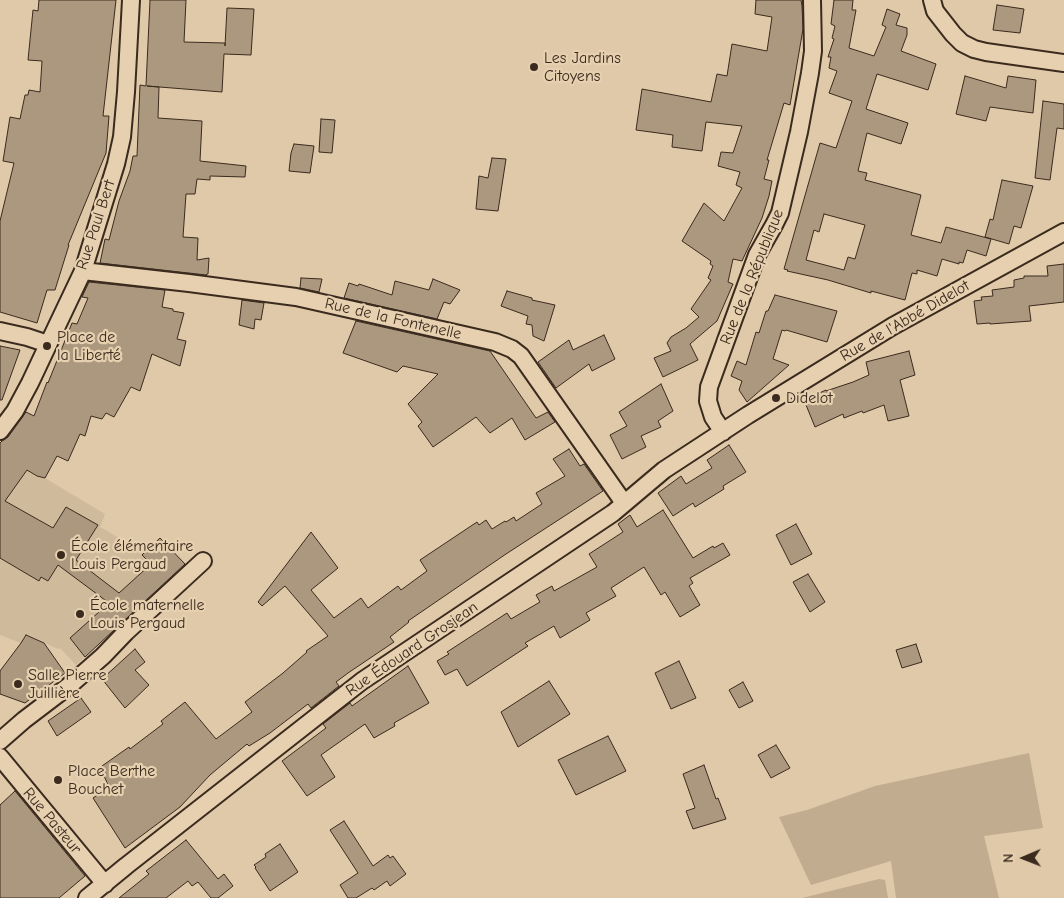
<!DOCTYPE html>
<html>
<head>
<meta charset="utf-8">
<style>
	body { margin:0 }
	#map { position:relative; width:1064px; height:898px; overflow:hidden; background:#dfc9a9; font-family:"Comic Neue",sans-serif }
	canvas { display:block }
	.north { position:absolute; left:999px; top:833px; width:50px; height:50px; -webkit-text-stroke:4px #e6d0af; paint-order:stroke; rotate:269deg; font-size:14px; font-weight:700; line-height:20px; text-align:center; color:#3b2a1e }
	.north::after { content:''; display:block; margin:auto; width:18px; height:22px; background:#3b2a1e; clip-path:polygon(50% 0,100% 100%,50% 72%,0 100%) }
</style>
</head>
<body>
<div id="map">
<canvas width="1064" height="898"></canvas>
<div class="north">N</div>
</div>
<script>
const ctx = document.querySelector('canvas').getContext('2d');
ctx.lineJoin = 'round';
function fill(path, color) { ctx.fillStyle = color; ctx.fill(path, 'evenodd'); }
const shape = rows => new Path2D(rows.map(r => 'M' + r).join(''));
function stroke(path, color, width, dash) { ctx.strokeStyle = color; ctx.lineWidth = width; ctx.lineCap = dash ? 'butt' : 'round'; ctx.setLineDash(dash || []); ctx.stroke(path); }
function label(font, color, halo, rows, align = 'center') {
  ctx.font = font + ' "Comic Neue",sans-serif'; ctx.lineWidth = 4.5; ctx.setLineDash([]); ctx.textBaseline = 'middle'; ctx.strokeStyle = halo; ctx.fillStyle = color; for (const [text, x, y, turn = 0] of rows) {
    ctx.save(); ctx.translate(x, y); ctx.rotate((+turn || 0) * Math.PI / 180); ctx.textAlign = isNaN(turn) ? turn : align; if (halo) ctx.strokeText(text, 0, 0); ctx.fillText(text, 0, 0); ctx.restore();
  }
}
fill(shape([
	[0,453,37,476,45,478,105,514,100,527,135,547,142,554,160,538,186,566,76,665,60,648,58,649,27,635,21,643,0,635]
]), '#d0ba9c');
fill(shape([
	[1029,753,1043,828,984,836,999,898,896,898,891,861,811,885,779,817,807,810,875,786],
	[879,879,885,880,888,898,802,898]
]), '#c1ac90');
const building = shape([
	[39,0,116,0,103,116,109,116,106,153,68,245,69,245,55,290,47,290,37,323,0,312,0,221,14,163,3,161,10,117,20,119,25,95,28,95,29,90,40,92,42,61,28,60,33,10,38,11,39,0],
	[150,0,186,0,184,42,225,43,225,46,227,8,254,9,251,55,224,54,222,92,147,86,159,87,158,118,202,121,200,161,246,166,245,177,210,176,210,180,197,179,195,194,186,194,183,237,198,238,197,260,209,258,208,274,207,274,206,275,100,263,105,239,109,240,119,201,130,171,133,156,137,156,140,85,146,86,150,0],
	[756,0,801,0,802,6,803,29,790,105,784,103,767,160,769,160,764,179,772,181,769,196,762,218,742,261,733,259,728,282,733,284,717,321,690,344,698,360,663,377,654,358,671,351,667,343,671,337,686,328,699,317,691,309,711,280,708,278,713,266,710,264,711,261,682,241,704,203,724,221,742,188,736,185,740,172,718,166,721,152,733,153,742,126,706,122,702,151,672,147,673,135,636,130,642,89,711,102,717,74,727,76,732,44,767,51,772,17,755,14,756,0],
	[834,0,853,0,852,10,856,10,849,48,874,56,886,27,882,25,887,9,900,14,896,25,907,28,907,35,901,51,936,64,928,90,877,74,866,109,908,123,901,144,867,133,858,171,867,173,865,180,921,195,911,235,941,243,946,227,991,239,986,256,967,250,963,263,959,262,959,264,942,259,937,276,917,270,917,274,912,273,905,300,871,291,871,293,828,280,787,271,788,270,784,269,820,143,836,148,852,101,829,93,837,71,829,68,831,57,828,57,834,39,832,38,835,26,831,24,834,0],
	[824,214,865,225,855,259,848,257,844,270,806,260,814,230,819,232,824,214],
	[997,5,1024,9,1020,33,993,30,997,5],
	[965,76,1006,88,1008,76,1036,80,1033,113,990,107,986,121,956,114,965,76],
	[1043,101,1064,104,1064,129,1057,128,1050,180,1035,178,1043,101],
	[321,119,335,120,332,153,319,152,321,119],
	[294,144,314,146,310,173,289,171,291,153,294,144],
	[492,158,506,159,498,211,476,209,479,176,488,178,492,158],
	[1002,180,1033,186,1021,228,1014,226,1009,244,985,237,990,219,993,220,1002,180],
	[1064,264,1064,302,1029,306,1031,321,990,324,990,323,977,324,974,301,982,300,981,297,993,296,992,290,1014,287,1014,280,1024,278,1024,276,1048,276,1047,266,1064,264],
	[301,278,322,279,319,292,300,288,301,278],
	[433,279,460,290,450,304,444,302,437,319,344,298,349,283,358,286,359,284,392,295,395,281,429,290,433,279],
	[89,282,165,290,162,307,173,309,173,311,184,313,177,339,186,341,180,366,152,354,140,391,131,387,114,417,106,413,102,419,91,416,85,436,80,434,68,461,57,456,45,478,37,476,27,470,5,501,53,528,66,507,98,525,76,560,119,593,151,564,142,555,160,538,185,564,85,657,70,638,109,603,58,565,48,581,41,577,39,581,0,558,0,443,2,441,8,437,26,412,34,416,47,382,48,383,72,323,77,324,88,298,82,297,89,282],
	[507,291,532,298,532,300,555,305,544,341,533,336,532,325,526,324,528,316,501,306,507,291],
	[775,295,837,311,827,342,786,330,785,331,782,330,773,359,789,365,747,402,739,390,742,381,731,376,737,361,746,365,756,332,759,333,766,311,768,311,775,295],
	[242,300,264,303,261,320,255,319,254,329,239,325,242,300],
	[356,321,490,351,536,418,548,412,555,422,525,440,512,418,490,433,476,417,433,447,418,426,422,422,408,404,438,374,403,366,397,372,343,353,356,321],
	[604,335,615,359,592,371,589,364,556,388,538,362,569,340,573,350,604,335],
	[0,346,20,350,2,400,0,400,0,346],
	[909,351,915,375,900,380,909,416,888,421,884,405,863,413,862,411,844,418,843,414,815,427,804,400,826,390,826,391,853,382,869,375,866,362,909,351],
	[661,384,673,411,658,421,661,427,641,436,646,447,622,459,610,435,627,426,619,412,661,384],
	[729,445,746,472,723,486,724,489,695,507,693,503,673,516,658,493,681,476,686,484,712,468,707,460,729,445],
	[569,449,580,466,584,464,603,491,506,554,408,621,409,622,390,637,394,642,348,673,336,682,339,686,311,708,308,704,270,733,249,746,247,744,210,775,180,807,125,848,93,798,109,787,104,776,106,774,102,766,129,747,130,749,163,724,161,721,185,702,216,739,252,712,245,702,283,673,307,652,306,651,328,636,285,586,262,606,258,602,311,532,338,568,311,590,334,618,361,598,368,608,398,586,401,590,427,571,420,560,477,522,479,525,486,520,492,529,505,521,506,522,514,517,516,521,542,504,536,493,565,476,553,459,569,449],
	[663,510,693,558,713,546,714,548,723,543,730,555,690,578,693,583,689,586,700,605,680,617,665,592,661,595,644,567,611,588,616,596,586,613,590,620,560,638,554,626,525,643,528,646,467,686,457,669,445,675,437,661,449,654,447,652,507,613,511,619,540,602,536,595,552,586,554,591,597,567,589,554,623,532,618,524,630,515,637,527,663,510],
	[796,524,812,554,791,565,776,535,796,524],
	[808,574,825,602,810,612,793,582,808,574],
	[26,635,44,643,65,673,25,703,0,694,0,671,21,643,26,635],
	[916,644,922,662,902,668,896,650,916,644],
	[135,649,145,662,135,670,149,685,125,708,102,679,135,649],
	[679,661,696,698,671,709,655,673,679,661],
	[408,666,429,703,394,723,395,726,374,738,365,724,321,755,335,777,307,796,282,761,326,728,323,724,350,703,352,706,408,666],
	[549,681,570,714,518,747,501,712,549,681],
	[743,682,753,701,739,708,729,690,743,682],
	[81,698,91,712,57,736,48,721,81,698],
	[608,736,626,771,576,795,558,760,608,736],
	[776,745,790,768,771,778,758,755,776,745],
	[704,765,716,799,718,798,726,819,693,829,686,811,695,808,683,774,704,765],
	[15,791,85,876,59,898,0,898,0,805,15,791],
	[344,821,373,866,388,855,390,858,393,856,406,874,390,886,387,881,374,890,372,888,356,898,348,898,340,885,358,873,330,830,344,821],
	[186,840,218,879,224,874,233,886,218,898,211,898,198,882,192,886,188,881,166,898,119,898,149,874,146,871,186,840],
	[280,844,298,872,270,891,255,868,256,867,254,865,266,857,265,854,280,844]
]);
fill(building, '#ac987e');
stroke(building, '#3b2a1e', 1);
const minor = shape([
	[932,0,935,11,953,34,962,43,974,49,986,52,1064,63],
	[83,271,189,283,296,297,495,342,512,349,521,356,624,503],
	[0,331,27,337,48,344],
	[0,431,15,411,30,383,55,330,83,271,99,219,116,164,122,137,126,92,131,0],
	[723,432,713,417,708,401,709,387,757,255,774,225,780,213,799,132,810,73,813,51,812,0],
	[0,741,24,720,70,685,103,656,126,632,203,561],
	[0,757,105,884],
	[87,898,126,866,362,681,613,513,664,470,748,415,893,326,1064,232]
]);
stroke(minor, '#3b2a1e', 20);
stroke(minor, '#e6d0af', 16);
for (const [x, y, r, color] of [
	[534,67,5,"#3b2a1e"],
	[47,346,5,"#3b2a1e"],
	[776,398,5,"#3b2a1e"],
	[61,555,5,"#3b2a1e"],
	[80,614,5,"#3b2a1e"],
	[18,684,5,"#3b2a1e"],
	[58,780,5,"#3b2a1e"]
]) { const dot = new Path2D(); dot.arc(x, y, r, 0, 2 * Math.PI); ctx.fillStyle = color; ctx.fill(dot); stroke(dot, '#e6d0af', 2); }
label('16px', '#3b2a1e', '#e6d0af', [
	["Les Jardins",544,58],
	["Citoyens",544,76],
	["Place de",57,337],
	["la Liberté",57,355],
	["Didelot",786,398],
	["École élémentaire",71,546],
	["Louis Pergaud",71,564],
	["École maternelle",90,605],
	["Louis Pergaud",90,623],
	["Salle Pierre",28,675],
	["Juillière",28,693],
	["Place Berthe",68,771],
	["Bouchet",68,789]
], 'left');
label('16px', '#3b2a1e', '#e6d0af', [
	["Rue Paul Bert",96,225,-72],
	["Rue de la République",752,277,-68],
	["Rue de la Fontenelle",393,319,13],
	["Rue de l'Abbé Didelot",905,321,-30],
	["Rue Édouard Grosjean",412,649,-34],
	["Rue Pasteur",52,821,50]
]);
</script>
</body>
</html>
